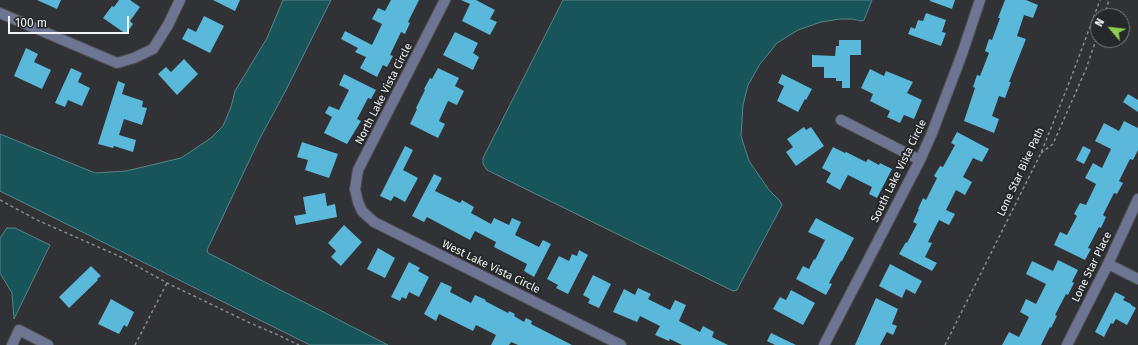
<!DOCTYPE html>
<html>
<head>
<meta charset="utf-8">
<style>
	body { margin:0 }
	#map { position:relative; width:1138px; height:345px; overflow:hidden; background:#303235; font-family:"Fira Sans",sans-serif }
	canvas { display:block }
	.north { position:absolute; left:1090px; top:8px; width:40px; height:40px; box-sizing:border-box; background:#26282b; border:1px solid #787a7c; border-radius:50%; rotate:298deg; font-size:11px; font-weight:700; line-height:16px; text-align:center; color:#f3f4f6 }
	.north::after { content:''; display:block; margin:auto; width:14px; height:18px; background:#89cf49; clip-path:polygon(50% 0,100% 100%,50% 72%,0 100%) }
	.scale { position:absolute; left:8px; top:16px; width:121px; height:18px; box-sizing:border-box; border:2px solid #f3f4f6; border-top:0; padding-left:5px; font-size:12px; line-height:14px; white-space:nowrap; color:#f3f4f6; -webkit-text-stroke:3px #26282b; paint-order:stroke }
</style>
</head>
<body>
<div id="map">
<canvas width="1138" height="345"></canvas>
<div class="north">N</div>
<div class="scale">100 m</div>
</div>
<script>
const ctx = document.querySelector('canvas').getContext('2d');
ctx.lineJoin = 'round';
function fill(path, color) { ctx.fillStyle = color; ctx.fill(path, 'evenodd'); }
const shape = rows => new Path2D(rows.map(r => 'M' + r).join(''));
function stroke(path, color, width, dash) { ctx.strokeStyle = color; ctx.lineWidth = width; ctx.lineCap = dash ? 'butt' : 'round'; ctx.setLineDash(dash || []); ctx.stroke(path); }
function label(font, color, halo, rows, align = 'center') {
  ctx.font = font + ' "Fira Sans",sans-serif'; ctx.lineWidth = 4; ctx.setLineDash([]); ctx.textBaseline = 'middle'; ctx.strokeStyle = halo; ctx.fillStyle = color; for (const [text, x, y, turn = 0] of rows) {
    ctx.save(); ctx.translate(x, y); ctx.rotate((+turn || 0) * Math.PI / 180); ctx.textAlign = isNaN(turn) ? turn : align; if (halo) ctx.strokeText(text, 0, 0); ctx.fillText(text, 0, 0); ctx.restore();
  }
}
const water = shape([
	[283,0,331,0,286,90,259,140,207,250,208,253,388,345,310,345,0,191,0,134,95,173,126,171,181,158,211,138,223,126,231,107,235,91,267,38,283,0],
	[563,0,872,0,864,20,861,21,853,19,840,19,821,22,798,30,777,43,760,64,748,85,743,105,741,136,749,161,769,190,780,201,782,205,737,290,733,291,487,170,483,164,483,158,563,0],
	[7,228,15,228,50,245,14,319,12,293,0,273,0,238,7,228]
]);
fill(water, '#17555a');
stroke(water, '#598589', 1);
fill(shape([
	[37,0,61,0,57,9],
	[119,0,130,0,140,7,130,21,133,24,126,34,103,18,112,6,114,7],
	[213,0,240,0,235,11],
	[391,0,419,0,408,22,410,23,405,34,401,32,390,55,393,56,387,67,383,65,377,77,360,68,366,57,355,52,358,48,341,39,345,31,372,45,382,24,372,19,378,8,385,11],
	[461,0,476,0,495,10,490,19,497,22,490,35,462,21,470,4],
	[930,0,955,0,952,9,930,1],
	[1005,0,1026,0,1038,5,1033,18,1024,15,1017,36,1026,39,1009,82,1011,82,1005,98,999,96,992,116,999,119,994,133,964,121,975,88,973,87,977,75,980,76,989,53,985,51,989,39,992,40,1000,18,998,18],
	[926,13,946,20,942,32,946,33,941,46,908,34,911,27,915,29,918,20,923,21],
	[204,16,224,26,210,53,182,39,188,28,196,32],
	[455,32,478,43,473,53,479,57,473,70,443,55],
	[839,40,861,40,861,55,850,55,850,88,842,88,842,81,836,81,836,78,824,78,824,67,812,67,812,55,835,56,836,46,839,46],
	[26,48,38,54,34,62,51,70,42,89,14,76],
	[184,59,198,74,177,95,158,74,166,67,171,72],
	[71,68,82,73,78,82,90,88,82,106,68,100,65,107,55,103],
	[438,68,459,78,455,86,464,91,457,105,448,101,439,121,445,124,438,138,410,124,417,109,416,108,425,90,424,89,430,78,432,79],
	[870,69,884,76,886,71,913,82,907,93,922,100,914,119,904,115,900,123,887,117,890,111,870,101,873,94,861,88],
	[344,74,376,90,371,99,368,98,357,119,361,121,347,144,324,133,332,117,325,113,329,106,339,110,349,90,339,85],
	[782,74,812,89,806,100,805,99,798,112,777,101,784,86,778,83],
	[118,81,125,84,122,94,143,101,142,107,147,108,142,125,124,119,119,135,136,140,133,152,114,146,113,148,98,144],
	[1128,94,1138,100,1138,112,1123,102],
	[1124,121,1138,128,1138,150,1133,160,1130,159,1119,181,1123,183,1117,194,1114,193,1103,215,1106,217,1101,228,1099,227,1088,248,1091,249,1085,260,1054,245,1060,232,1067,235,1077,216,1074,214,1080,203,1086,205,1096,184,1085,178,1093,163,1102,168,1111,149,1095,141,1104,123,1119,131],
	[804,127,806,130,811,127,824,146,796,166,786,152,793,147,787,139],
	[957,132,989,149,982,162,973,158,963,177,972,182,965,195,956,190,946,210,955,214,949,225,939,220,928,242,932,243,925,257,937,263,932,271,899,254,906,242,907,243,917,224,913,222,919,209,918,209,923,198,926,200,937,178,934,176,940,166,943,167,955,145,951,143],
	[302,142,338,154,329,178,305,170,308,160,297,157],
	[405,146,413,150,403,170,418,178,405,202,394,196,391,201,380,196],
	[1083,146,1091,150,1084,164,1076,160],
	[833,147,845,153,846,152,866,162,868,159,879,165,880,163,892,169,877,198,869,194,872,187,848,175,840,190,826,182,831,173,822,168],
	[434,174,442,178,435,191,460,203,462,200,474,207,471,213,491,224,494,218,509,225,512,218,521,222,515,235,539,247,543,240,551,244,534,277,524,271,527,264,494,247,496,242,475,231,470,240,427,217,424,222,412,216],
	[325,193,327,206,335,204,337,217,296,225,294,216,306,214,303,197],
	[816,218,854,238,842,261,841,261,829,283,832,284,826,295,796,279,803,266,809,269,814,259,815,260,825,240,808,232],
	[344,225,362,242,341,266,331,257,336,251,328,243],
	[378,248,395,258,385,278,367,269],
	[579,250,588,255,568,294,556,288,558,285,547,279,559,256,569,261,572,254,577,256],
	[1058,260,1078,270,1072,282,1074,283,1068,295,1066,294,1055,315,1057,316,1051,328,1050,327,1041,345,1002,345,1009,332,1019,337,1029,317,1020,312,1026,299,1036,304,1046,284,1026,274,1032,261,1053,271],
	[409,262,420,268,418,271,429,277,419,297,409,292,406,299,402,297,400,301,391,297],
	[890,264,922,281,915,294,906,289,902,298,879,286],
	[91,266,101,276,97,279,98,280,69,308,59,297],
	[593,275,611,284,599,308,588,303,590,299,583,295],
	[441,282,452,287,450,292,471,303,475,295,486,300,485,301,508,313,509,311,515,314,514,316,524,322,526,318,532,321,531,324,572,345,518,345,511,342,509,345,491,345,496,335,476,325,473,331,439,314,436,321,424,314],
	[638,288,651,294,648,299,670,310,675,300,686,305,679,321,700,332,703,326,714,332,712,337,728,345,682,345,670,339,669,341,655,335,660,326,640,316,637,322,613,312,624,289,635,295],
	[791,290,815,303,803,325,773,309,780,297,786,300],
	[1115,292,1125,297,1123,300,1131,304,1131,305,1136,308,1127,325,1116,319,1113,324,1111,323,1104,337,1095,332],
	[876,298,898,309,892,324,897,326,893,335,887,332,880,345,855,345],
	[111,299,134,312,127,327,124,325,119,334,98,324],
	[771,333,796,345,775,345,767,341]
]), '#5ab8db');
const minor = shape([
	[445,0,358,170,355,189,358,202,362,211,374,222,621,345],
	[0,13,117,63,134,58,153,49,168,25,180,0],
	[841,120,920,160],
	[1108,264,1138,279],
	[12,345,19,330,48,345],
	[824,345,920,160,932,133,962,54,980,0],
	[1067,345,1108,264,1138,199]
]);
stroke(minor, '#4f5154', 12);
stroke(shape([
	[1104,16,1109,0],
	[1041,153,1053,144,1086,69,1098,34],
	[0,200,37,220,121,257,167,283,248,322,278,335,299,345],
	[135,345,167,283],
	[945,345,1041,153,1071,78,1100,0]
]), '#8b8c8f', 1.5, [3, 3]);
stroke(minor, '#6d7592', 10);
label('11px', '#f3f4f6', '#26282b', [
	["North Lake Vista Circle",384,94,-63],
	["South Lake Vista Circle",899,171,-64],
	["Lone Star Bike Path",1021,172,-65],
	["West Lake Vista Circle",491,267,26],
	["Lone Star Place",1092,267,-64]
]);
</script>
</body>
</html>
